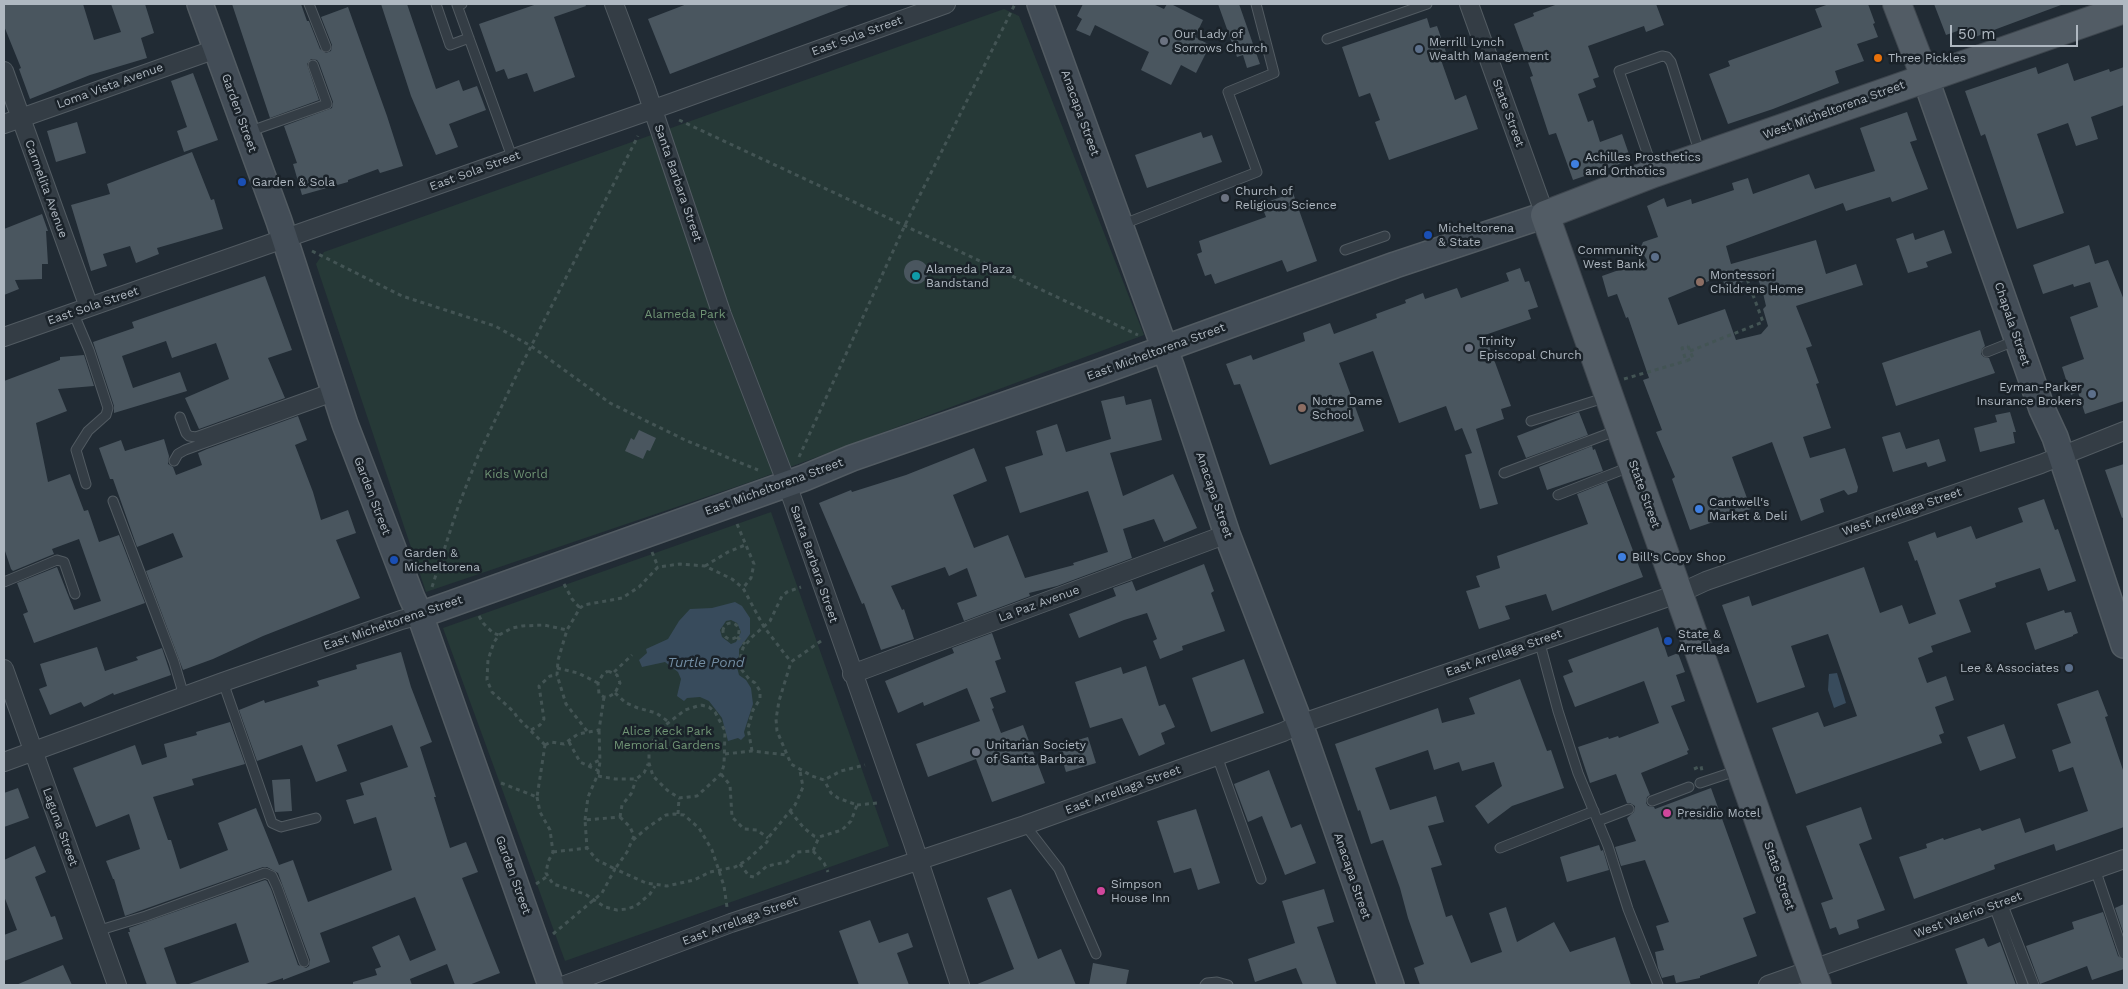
<!DOCTYPE html>
<html>
<head>
<meta charset="utf-8">
<style>
	body { margin:0 }
	#map { position:relative; width:2128px; height:989px; overflow:hidden; background:#212b34; font-family:"Work Sans",sans-serif }
	canvas { display:block }
	.frame { position:absolute; inset:0; border:5px solid #afb8c1; pointer-events:none }
	.scale { position:absolute; left:1950px; top:25px; width:128px; height:22px; box-sizing:border-box; border:2px solid #afb8c1; border-top:0; padding-left:6px; font-size:15px; line-height:18px; white-space:nowrap; color:#afb8c1; -webkit-text-stroke:4px #1a2229; paint-order:stroke }
</style>
</head>
<body>
<div id="map">
<canvas width="2128" height="989"></canvas>
<div class="frame"></div>
<div class="scale">50 m</div>
</div>
<script>
const ctx = document.querySelector('canvas').getContext('2d');
ctx.lineJoin = 'round';
function fill(path, color) { ctx.fillStyle = color; ctx.fill(path, 'evenodd'); }
const shape = rows => new Path2D(rows.map(r => 'M' + r).join(''));
function stroke(path, color, width, dash) { ctx.strokeStyle = color; ctx.lineWidth = width; ctx.lineCap = dash ? 'butt' : 'round'; ctx.setLineDash(dash || []); ctx.stroke(path); }
function label(font, color, halo, rows, align = 'center') {
  ctx.font = font + ' "Work Sans",sans-serif'; ctx.lineWidth = 5; ctx.setLineDash([]); ctx.textBaseline = 'middle'; ctx.strokeStyle = halo; ctx.fillStyle = color; for (const [text, x, y, turn = 0] of rows) {
    ctx.save(); ctx.translate(x, y); ctx.rotate((+turn || 0) * Math.PI / 180); ctx.textAlign = isNaN(turn) ? turn : align; if (halo) ctx.strokeText(text, 0, 0); ctx.fillText(text, 0, 0); ctx.restore();
  }
}
fill(shape([
	[1004,9,1019,16,1144,335,750,482,426,592,316,264,324,252],
	[771,512,889,846,565,961,443,628]
]), '#263937');
fill(shape([
	[735,602,742,606,750,618,750,634,739,649,739,656,736,663,739,675,746,680,751,688,753,704,744,732,745,736,741,740,738,738,728,741,722,718,709,701,700,697,687,698,684,701,677,696,681,679,678,672,665,662,642,667,639,660,647,653,646,649,668,639,679,621,690,609,712,608],
	[731,620,737,623,741,632,736,642,731,644,722,637,720,630,726,621],
	[1837,673,1846,703,1834,708,1828,690,1829,674]
]), '#384b5c');
fill(shape([
	[4,4,83,4,94,40,121,32,111,4,145,4,154,33,141,38,147,58,90,75,30,99,19,69,21,68,4,26],
	[232,4,301,4,307,21,309,21,320,49,326,53,331,51,332,45,321,17,348,7,387,116,403,166,380,173,378,169,348,180,348,182,302,195,293,164,297,163,284,126,332,108,333,102,319,63,317,60,311,59,307,64,319,100,270,118],
	[381,4,407,4,436,89,459,80,463,91,477,86,486,110,449,124,458,147,436,155,411,96],
	[537,4,585,4,586,6,554,17,575,77,534,92,527,73,508,79,504,69,496,72,479,24],
	[687,4,849,4,849,5,670,74,648,19],
	[1083,4,1153,4,1164,9,1167,4,1171,4,1203,20,1195,37,1210,45,1196,73,1181,65,1171,85,1141,70,1149,52,1095,25,1090,36,1076,30,1082,19,1077,16],
	[1218,4,1239,4,1260,64,1247,68,1243,55,1237,57],
	[1558,4,1656,4,1664,25,1646,32,1644,26,1588,46,1599,77,1593,79,1596,87,1578,94,1588,122,1593,120,1600,142,1622,134,1631,160,1573,180,1556,133,1549,135,1530,77,1533,76,1514,24,1534,16,1533,13],
	[1829,4,1868,4,1875,23,1873,24,1878,37,1857,44,1864,61,1835,71,1839,83,1773,109,1728,124,1709,74,1730,66,1728,61,1822,27,1815,9],
	[1934,4,2060,4,2061,5,1967,40,1963,29,1946,35],
	[1427,18,1430,28,1437,26,1447,55,1440,57,1455,100,1466,95,1478,129,1389,160,1375,122,1380,120,1370,93,1359,97,1342,47],
	[2068,63,2074,81,2109,69,2110,72,2124,67,2124,105,2091,117,2098,139,2076,146,2068,123,2037,134,2064,213,2017,229,1985,134,1981,136,1965,91,2036,67,2038,74],
	[193,73,218,140,184,152,177,131,187,127,171,81],
	[1907,112,1917,140,1910,142,1928,189,1892,202,1890,197,1846,211,1843,203,1726,246,1731,264,1816,240,1826,274,1856,264,1863,285,1796,306,1812,346,1806,348,1819,383,1816,384,1831,428,1803,437,1810,458,1845,448,1858,487,1857,492,1848,495,1844,490,1820,499,1824,512,1801,521,1772,442,1732,457,1751,509,1690,530,1672,479,1675,477,1656,432,1662,430,1643,380,1649,378,1628,317,1626,318,1617,294,1608,297,1602,276,1647,260,1640,249,1643,242,1658,237,1647,206,1664,198,1667,207,1691,199,1692,204,1734,190,1732,183,1748,178,1753,194,1809,174,1815,189,1875,171,1860,128],
	[1721,276,1726,288,1757,277,1762,289,1766,306,1763,309,1768,326,1761,334,1736,340,1725,309,1678,325,1668,298],
	[77,122,86,153,56,162,47,131],
	[1201,132,1203,138,1212,135,1222,162,1147,188,1135,155],
	[192,152,211,200,214,199,223,229,157,248,159,254,136,263,130,246,103,254,107,266,91,271,71,205,110,194,107,184],
	[1293,193,1317,261,1287,272,1282,260,1215,284,1211,274,1205,276,1197,254,1202,252,1199,241,1266,217,1261,204],
	[42,214,48,231,46,231,48,264,42,264,42,279,15,280,19,289,4,295,4,229],
	[1944,230,1952,253,1926,262,1928,267,1908,273,1896,239,1913,233,1915,240],
	[2089,245,2095,264,2108,260,2124,300,2124,401,2085,414,2078,392,2071,395,2062,367,2084,359,2070,317,2098,307,2090,282,2074,287,2073,284,2043,294,2033,265],
	'904 272a12 12 0 1 1 24 0a12 12 0 1 1-24 0Z',
	[1520,268,1525,282,1529,281,1538,307,1528,310,1531,319,1485,335,1511,406,1501,409,1504,419,1476,429,1498,504,1480,509,1465,455,1472,453,1462,428,1455,431,1446,406,1399,423,1373,351,1339,363,1364,431,1270,465,1240,384,1234,385,1226,364,1251,355,1253,360,1305,341,1303,333,1330,323,1334,334,1377,318,1376,314,1406,303,1405,300,1423,293,1425,299,1457,288,1461,298,1509,281,1506,273],
	[265,276,292,350,268,358,285,398,199,429,185,398,229,379,216,343,172,358,166,341,122,356,133,388,180,372,187,391,114,413,114,406,93,342,134,328,132,322],
	[1980,330,1985,346,1982,349,1981,354,1984,357,1989,358,1995,373,1896,406,1882,363],
	[84,355,94,386,58,389,67,411,36,423,48,482,70,474,84,511,88,510,99,542,119,535,145,603,34,643,23,614,28,612,17,583,57,567,74,610,101,601,79,539,52,549,54,554,13,571,11,569,4,548,4,381,60,360,60,357],
	[1124,396,1126,405,1151,399,1162,440,1110,453,1123,496,1173,474,1197,528,1164,542,1154,519,1123,529,1132,558,1057,586,1029,593,1030,596,964,621,957,603,977,596,967,568,949,576,945,567,891,586,902,610,904,609,914,639,881,650,864,603,862,604,819,503,851,490,852,492,906,475,974,448,987,481,953,495,974,548,1008,535,1025,578,1074,565,1073,563,1108,552,1088,491,1020,513,1005,467,1043,455,1036,431,1057,424,1066,452,1111,439,1101,401],
	[1579,412,1588,435,1526,458,1517,436],
	[2010,412,2016,432,2013,432,2015,443,1980,452,1974,428,1997,422,1995,415],
	[298,416,307,440,295,445,313,492,321,520,348,510,356,533,336,540,360,598,263,636,213,659,183,670,146,571,183,557,173,533,137,547,113,479,110,479,99,448,121,440,125,451,164,439,169,456,168,464,173,467,176,475,202,465,198,453,207,449],
	[639,430,656,438,650,451,647,450,643,459,625,451,631,438,634,440],
	[1900,432,1906,449,1939,439,1946,461,1928,467,1926,462,1893,472,1882,437],
	[1592,446,1593,450,1595,449,1603,471,1547,490,1539,467],
	[2124,464,2124,517,2122,518,2105,470],
	[1607,482,1643,577,1552,611,1546,594,1505,606,1510,619,1479,629,1466,591,1480,587,1476,576,1500,568,1497,556,1588,524,1577,494],
	[2044,499,2055,530,2058,529,2076,581,2048,591,2040,568,1995,583,1996,587,1959,600,1971,632,1931,646,1933,652,1918,658,1927,683,1946,676,1954,700,1935,707,1944,733,1939,735,1942,743,1796,794,1772,728,1818,712,1824,727,1857,716,1828,634,1791,646,1805,687,1757,703,1722,605,1749,596,1752,606,1864,567,1880,613,1902,605,1909,624,1936,614,1917,560,1915,561,1908,542,1935,532,1937,538,1971,526,1976,539,2023,522,2018,508],
	[1204,564,1214,591,1211,593,1225,631,1182,646,1183,650,1160,659,1153,641,1157,639,1147,613,1124,620,1079,638,1069,614,1116,596,1113,588,1132,581,1136,591],
	[2064,610,2065,613,2071,612,2078,633,2073,635,2073,636,2035,650,2026,623],
	[1658,627,1668,657,1678,653,1685,672,1676,675,1685,701,1671,706,1689,750,1687,751,1688,754,1641,773,1650,795,1647,797,1646,803,1648,806,1654,807,1655,809,1711,788,1756,913,1743,918,1757,956,1700,976,1700,978,1676,983,1674,975,1662,978,1658,968,1655,952,1664,950,1656,926,1669,922,1645,860,1621,866,1615,847,1636,841,1627,818,1634,812,1635,806,1630,803,1627,803,1616,774,1590,783,1578,747,1608,737,1609,739,1618,736,1619,738,1659,723,1644,681,1575,707,1563,676,1573,672,1568,660],
	[992,633,1001,659,995,661,1006,692,990,698,994,708,992,709,1001,733,1023,725,1045,783,992,802,976,759,928,777,916,744,980,721,967,688,924,706,923,702,898,713,885,681,954,653,952,648],
	[97,647,105,671,138,660,136,657,162,648,171,675,114,695,113,693,84,707,81,702,50,715,39,689,47,686,40,664],
	[401,652,411,687,432,742,420,747,436,797,434,797,450,848,466,842,478,872,462,878,500,973,469,985,455,985,447,964,410,979,412,985,353,985,353,982,377,975,375,969,381,967,372,947,399,935,410,961,436,950,415,897,320,933,330,962,283,980,283,978,263,985,189,985,189,984,249,962,236,923,164,948,177,985,147,985,128,932,130,932,129,928,265,880,267,881,271,889,298,965,306,968,309,966,310,960,278,873,267,867,263,867,125,916,114,879,113,879,106,861,140,849,129,814,96,827,73,768,135,745,142,765,167,757,164,744,197,735,196,732,230,722,245,764,192,779,194,785,153,797,168,840,171,840,180,869,228,850,218,823,256,808,279,865,293,860,308,902,392,870,376,817,354,824,346,800,364,795,360,783,408,767,392,725,337,745,347,771,316,782,302,745,257,761,239,710,264,700,265,703,319,686,317,681,357,669,356,665],
	[1244,659,1264,713,1211,732,1192,678],
	[1146,666,1159,706,1165,704,1175,727,1161,733,1165,744,1139,756,1122,718,1090,728,1075,682,1121,667,1123,674],
	[1520,679,1547,751,1551,750,1564,788,1512,806,1488,824,1475,806,1502,786,1494,762,1462,771,1459,762,1434,770,1428,750,1375,768,1390,810,1436,796,1444,822,1428,826,1442,865,1431,868,1446,917,1452,915,1471,963,1502,952,1489,913,1506,907,1517,942,1554,922,1570,952,1615,937,1631,985,1420,985,1414,968,1424,964,1408,918,1400,888,1383,840,1371,844,1360,810,1358,811,1335,744,1438,708,1442,723,1475,714,1469,698],
	[2098,690,2108,716,2105,717,2124,773,2124,827,2056,851,2054,844,1994,865,1995,869,1914,899,1899,857,1927,848,1926,844,1943,838,1944,840,1980,828,1982,831,2020,818,2025,833,2088,811,2073,767,2059,772,2052,750,2071,743,2057,704],
	[2004,724,2016,758,1980,771,1967,737],
	[1088,737,1096,763,1066,772,1058,746],
	[1269,770,1291,828,1301,824,1316,863,1285,875,1262,816,1248,822,1234,784],
	[290,779,292,811,275,812,272,780],
	[18,788,29,818,4,827,4,793],
	[1861,807,1872,839,1859,844,1885,910,1857,920,1859,928,1839,935,1836,927,1830,929,1821,903,1833,899,1806,826],
	[1196,809,1220,883,1198,890,1191,868,1174,873,1157,821],
	[1599,845,1601,851,1603,850,1609,870,1567,882,1560,857],
	[35,846,46,872,35,877,51,917,55,916,63,939,4,961,4,935,17,930,4,896,4,860],
	[1011,889,1038,959,1061,949,1076,985,975,985,1014,969,987,898],
	[1324,889,1334,922,1317,927,1337,985,1303,985,1296,968,1255,982,1248,959,1295,943,1282,901],
	[2124,904,2124,935,2115,908],
	[2103,912,2118,956,2124,960,2124,969,2092,980,2087,966,2040,984,2026,946,2074,929,2072,922],
	[870,920,879,943,908,933,913,947,897,953,909,985,859,985,839,931],
	[1984,938,1988,947,2000,942,2016,985,1968,985,1955,949],
	[1093,963,1129,970,1126,985,1089,985],
	[63,965,72,985,16,985]
]), '#4a565f');
const lane = shape([
	[309,4,326,47],
	[436,4,450,45,469,38],
	[462,4,457,5,512,157],
	[1327,39,1427,4],
	[248,132,327,104,313,65],
	[1653,170,1619,71,1662,56,1667,57,1671,62,1700,154],
	[1121,225,1257,172,1228,92,1274,73,1256,4],
	[1345,250,1385,236],
	[73,312,89,350,108,408,106,415,88,431,76,450,86,484],
	[1987,352,2017,340],
	[180,417,186,433,189,436,196,437,332,388],
	[1531,421,1607,397],
	[174,461,178,454,185,450,335,396],
	[1504,473,1618,430],
	[1558,495,1632,466],
	[113,501,174,662,184,696],
	[4,582,57,560,64,562,75,594],
	[1539,640,1558,711,1578,773,1608,846,1628,909,1658,985],
	[223,682,272,823,281,827,316,818],
	[1217,756,1261,879],
	[1700,783,1739,770],
	[1652,801,1689,787],
	[1598,821,1629,809],
	[1025,825,1059,869,1096,954],
	[1500,848,1594,811],
	[2095,869,2124,954],
	[2002,903,2034,985],
	[1994,906,2023,985],
	[97,931,146,916,265,873,272,876,277,887,304,962],
	[1205,985,1207,983,1217,982,1228,985]
]);
const street = shape([
	[614,4,646,89,722,315,787,484,913,843,960,985],
	[1469,4,1545,215],
	[4,71,89,307],
	[4,124,216,49],
	[4,337,671,103,946,4],
	[4,669,117,985],
	[852,674,1227,534],
	[4,762,223,682,401,620,420,615],
	[565,985,731,923,1025,825,1283,732,1300,724,1680,593,1706,581,2041,464,2124,431],
	[1768,985,2124,859]
]);
const secondary = shape([
	[200,4,279,221,345,424,412,598,420,615,551,985],
	[1040,4,1171,366,1227,534,1300,724,1391,985],
	[1925,77,2042,409,2055,437,2124,645],
	[420,615,804,478,852,458,1097,373,1395,265,1545,215]
]);
const primary = shape([
	[1897,4,1925,77],
	[1817,985,1545,215,1654,173,2124,9]
]);
stroke(lane, '#525b62', 11);
stroke(street, '#525b62', 20);
stroke(secondary, '#525b62', 28);
stroke(primary, '#3e464e', 30);
stroke(shape([
	[679,120,1138,335],
	[312,251,402,296,495,326,531,346,610,403,685,440,758,470],
	[1688,346,1693,358,1686,361,1682,348,1688,346],
	[1690,351,1763,322,1746,276],
	[1624,379,1686,361],
	[799,457,905,225,1015,4],
	[737,524,754,564,751,578,743,588],
	[652,552,658,567],
	[705,566,728,552,745,545],
	[564,584,572,599,580,608],
	[432,587,458,507,478,456,518,372,638,136],
	[479,616,483,623,493,633,499,635],
	'723 631a8 8 0 1 1 16 0a8 8 0 1 1-16 0Z',
	[737,637,745,644],
	[821,641,791,662,779,701,776,719,777,731,791,764,812,776,824,780,841,771,865,765],
	[557,668,578,673,598,683],
	[608,671,617,675,620,683,615,693,608,697,604,697,599,694,598,683,603,674,608,671],
	[614,672,632,655],
	[615,693,626,703,638,708,656,713,669,722],
	[701,705,709,707,715,712,725,731,724,765,721,774,697,796,679,798,667,790,653,776,649,763,649,753,653,741,659,730,685,710,701,705],
	[531,730,540,725,544,719,539,686,550,676,557,675],
	[587,731,566,704,557,675,558,660,567,630,580,608,584,605,622,598,639,587,658,567,680,564,705,566,732,579,743,588,764,627,791,662],
	[569,742,580,762,599,771],
	[545,745,517,717,514,712,492,692,487,680,488,660,494,642,499,635,512,628,522,626,544,625,567,630],
	[545,745,551,742,564,744,578,734,599,730,604,697],
	[752,751,748,728,753,710,760,699,760,691,755,683,749,679,741,669,739,663,743,648,752,637,770,621,782,596,787,592,801,587],
	[725,754,752,751,787,755],
	[589,767,591,764,600,760],
	[1694,769,1701,766,1702,771],
	[721,774,730,785,732,817,744,829,757,830,768,838],
	[598,776,615,779,636,779,644,773,648,764],
	[501,783,537,797,545,745],
	[537,797,540,812,550,830,553,852,548,862,546,873,553,884,585,894,605,907,617,910,627,909,636,906,650,894,655,886],
	[857,805,878,803],
	[790,811,804,828,814,836,819,837],
	[678,814,679,798],
	[620,817,630,827,634,836,627,852,615,869,597,860,587,848,585,820,620,817],
	[620,817,622,805,631,794,636,780],
	[585,820,588,797,598,774,600,762,599,730],
	[633,840,647,828,666,815,674,814,684,815,699,828,712,850,724,886,727,907],
	[813,851,824,863,828,872],
	[553,852,587,848],
	[740,864,749,876,754,877,767,866,787,862,797,852,813,851,819,837,842,830,851,821,857,805,838,798,831,793,824,780],
	[536,884,548,876],
	[553,934,602,893,615,869,646,883,667,886,694,880,710,872,735,867,747,860,767,842,768,838,795,805,803,787,800,771]
]), '#435454', 3, [4, 4]);
stroke(lane, '#343d45', 9);
stroke(street, '#343d45', 18);
stroke(secondary, '#434d57', 25);
stroke(primary, '#525c65', 28);
for (const [x, y, r, color] of [
	[1164,41,5,"#6b7280"],
	[1419,49,5,"#5c6f8a"],
	[1878,58,5,"#e8710a"],
	[1575,164,5,"#3f7fe0"],
	[242,182,5,"#1a4fb4"],
	[1225,198,5,"#6b7280"],
	[1428,235,5,"#1a4fb4"],
	[1655,257,5,"#5c6f8a"],
	[916,276,5,"#0f9aa8"],
	[1700,282,5,"#8d6e63"],
	[1469,348,5,"#6b7280"],
	[2092,394,5,"#5c6f8a"],
	[1302,408,5,"#8d6e63"],
	[1699,509,5,"#3f7fe0"],
	[1622,557,5,"#3f7fe0"],
	[394,560,5,"#1a4fb4"],
	[1668,641,5,"#1a4fb4"],
	[2069,668,5,"#5c6f8a"],
	[976,752,5,"#6b7280"],
	[1667,813,5,"#d1479c"],
	[1101,891,5,"#d1479c"]
]) { const dot = new Path2D(); dot.arc(x, y, r, 0, 2 * Math.PI); ctx.fillStyle = color; ctx.fill(dot); stroke(dot, '#1a2229', 2); }
label('12px', '#afb8c1', '#1a2229', [
	["Our Lady of",1174,34],
	["Sorrows Church",1174,48],
	["Merrill Lynch",1429,42],
	["Wealth Management",1429,56],
	["Three Pickles",1888,58],
	["Achilles Prosthetics",1585,157],
	["and Orthotics",1585,171],
	["Garden & Sola",252,182],
	["Church of",1235,191],
	["Religious Science",1235,205],
	["Micheltorena",1438,228],
	["& State",1438,242],
	["Community",1645,250,"right"],
	["West Bank",1645,264,"right"],
	["Alameda Plaza",926,269],
	["Bandstand",926,283],
	["Montessori",1710,275],
	["Childrens Home",1710,289],
	["Trinity",1479,341],
	["Episcopal Church",1479,355],
	["Eyman-Parker",2082,387,"right"],
	["Insurance Brokers",2082,401,"right"],
	["Notre Dame",1312,401],
	["School",1312,415],
	["Cantwell's",1709,502],
	["Market & Deli",1709,516],
	["Garden &",404,553],
	["Micheltorena",404,567],
	["Bill's Copy Shop",1632,557],
	["State &",1678,634],
	["Arrellaga",1678,648],
	["Lee & Associates",2059,668,"right"],
	["Unitarian Society",986,745],
	["of Santa Barbara",986,759],
	["Presidio Motel",1677,813],
	["Simpson",1111,884],
	["House Inn",1111,898]
], 'left');
label('12px', '#afb8c1', '#1a2229', [
	["East Sola Street",857,36,-20],
	["Loma Vista Avenue",110,86,-20],
	["West Micheltorena Street",1834,110,-20],
	["Garden Street",239,113,70],
	["Anacapa Street",1080,113,70],
	["State Street",1508,113,70],
	["East Sola Street",475,171,-20],
	["Santa Barbara Street",678,183,71],
	["Carmelita Avenue",46,189,70],
	["East Sola Street",93,306,-19],
	["Chapala Street",2012,324,71],
	["East Micheltorena Street",1156,352,-20],
	["East Micheltorena Street",774,487,-20],
	["State Street",1644,494,70],
	["Anacapa Street",1214,495,71],
	["Garden Street",372,496,69],
	["West Arrellaga Street",1902,512,-19],
	["Santa Barbara Street",814,564,71],
	["La Paz Avenue",1039,604,-20],
	["East Micheltorena Street",393,623,-19],
	["East Arrellaga Street",1504,653,-19],
	["East Arrellaga Street",1123,790,-20],
	["Laguna Street",60,827,70],
	["Garden Street",513,875,70],
	["Anacapa Street",1352,876,71],
	["State Street",1779,876,71],
	["West Valerio Street",1968,915,-20],
	["East Arrellaga Street",740,921,-20]
]);
label('12px', '#709575', '#1a2229', [
	["Alameda Park",685,314],
	["Kids World",516,474],
	["Alice Keck Park",667,731],
	["Memorial Gardens",667,745]
]);
label('italic 14px', '#728ca2', '#1a2229', [
	["Turtle Pond",706,663]
]);
</script>
</body>
</html>
